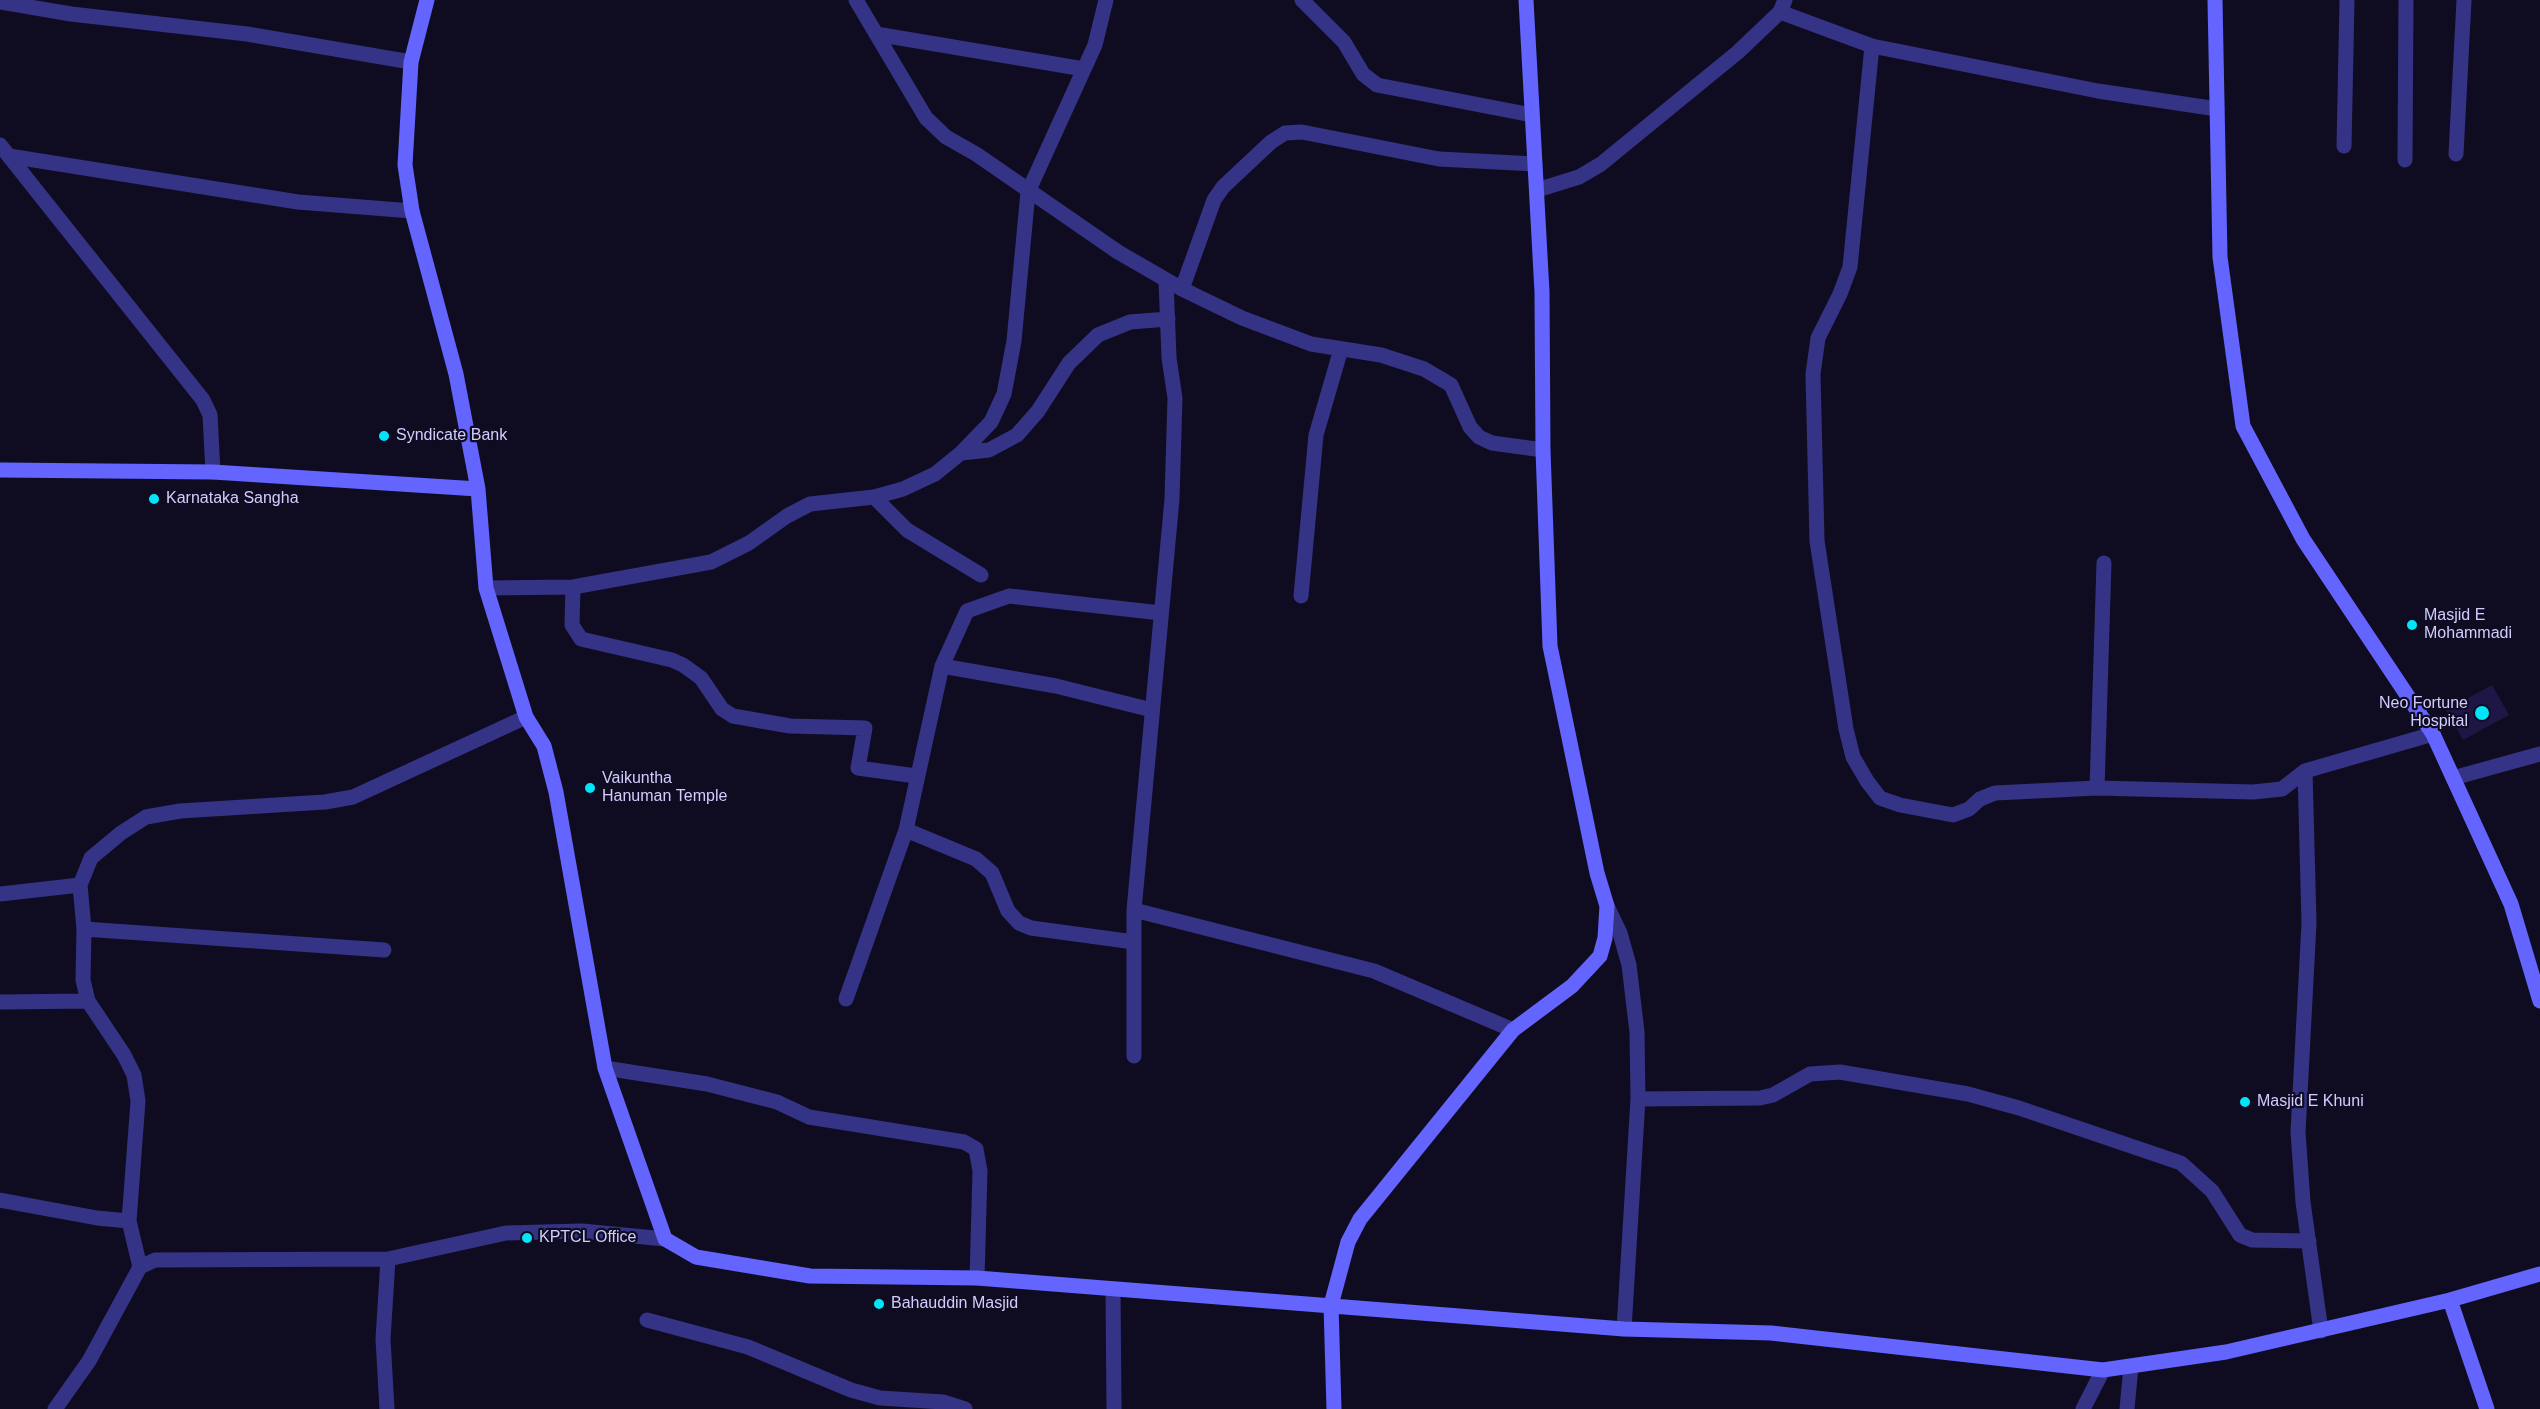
<!DOCTYPE html>
<html>
<head>
<meta charset="utf-8">
<style>
	body { margin:0 }
	canvas { display:block; background:#0f0c22 }
</style>
</head>
<body>
<canvas width="2540" height="1409"></canvas>
<script>
const ctx = document.querySelector('canvas').getContext('2d');
ctx.lineJoin = 'round';
function fill(path, color) { ctx.fillStyle = color; ctx.fill(path, 'evenodd'); }
const shape = rows => new Path2D(rows.map(r => 'M' + r).join(''));
function stroke(path, color, width, dash) { ctx.strokeStyle = color; ctx.lineWidth = width; ctx.lineCap = dash ? 'butt' : 'round'; ctx.setLineDash(dash || []); ctx.stroke(path); }
function label(font, color, halo, rows, align = 'center') {
  ctx.font = font + ' Arial,sans-serif'; ctx.lineWidth = 4.5; ctx.setLineDash([]); ctx.textBaseline = 'middle'; ctx.strokeStyle = halo; ctx.fillStyle = color; for (const [text, x, y, turn = 0] of rows) {
    ctx.save(); ctx.translate(x, y); ctx.rotate((+turn || 0) * Math.PI / 180); ctx.textAlign = isNaN(turn) ? turn : align; if (halo) ctx.strokeText(text, 0, 0); ctx.fillText(text, 0, 0); ctx.restore();
  }
}
fill(shape([
	[2492,685,2509,715,2463,740,2446,710]
]), '#1e1644');
stroke(shape([
	[856,0,926,118,946,137,976,154,1118,252,1182,289,1242,318,1311,344,1381,355,1424,369,1451,385,1470,427,1479,437,1492,443,1543,450],
	[1302,0,1344,42,1363,74,1377,85,1532,115],
	[0,2,71,14,247,34,411,62],
	[1780,12,1872,46,2098,91,2217,109],
	[876,34,1084,69],
	[1872,46,1850,267,1840,294,1818,338,1813,374,1817,541,1846,729,1853,757,1867,781,1880,798,1900,805,1953,815,1969,809,1980,799,1995,793,2097,788,2253,792,2282,789,2305,771,2433,734],
	[0,145,203,400,210,415,213,472],
	[2344,146,2347,0],
	[2456,154,2464,0],
	[9,156,298,202,412,211],
	[2405,160,2406,0],
	[1537,190,1579,177,1601,164,1738,52,1780,12,1785,0],
	[1182,289,1214,200,1223,187,1271,142,1285,133,1302,132,1439,159,1535,164],
	[961,453,989,450,1017,435,1038,411,1069,363,1098,335,1130,322,1168,319],
	[874,497,907,530,981,575],
	[573,587,572,625,581,639,672,660,683,665,701,678,722,709,733,716,790,726,865,728,858,768,916,776],
	[486,588,573,587,711,562,749,543,787,516,810,504,874,497,903,489,935,474,961,453,991,422,1004,394,1014,341,1028,192,1095,45,1106,0],
	[1301,596,1316,435,1341,349],
	[942,666,1056,686,1152,710],
	[2305,771,2309,923,2298,1132,2303,1202,2321,1331],
	[2453,778,2540,754],
	[2097,788,2104,563],
	[906,830,976,859,992,873,1008,911,1019,923,1031,928,1134,942],
	[80,885,91,858,121,833,146,817,180,811,325,802,353,797,526,717],
	[0,894,80,885,84,929,83,980,88,1001,124,1055,134,1075,138,1101,129,1221,140,1267],
	[1607,906,1620,933,1629,965,1637,1032,1638,1099,1624,1329],
	[1134,910,1374,971,1513,1030],
	[84,929,384,950],
	[846,999,906,830,942,666,967,611,1009,596,1161,613],
	[0,1002,88,1001],
	[1134,1056,1134,910,1172,499,1175,398,1169,358,1166,280],
	[605,1068,707,1084,777,1102,809,1117,964,1142,976,1149,980,1171,977,1278],
	[1638,1099,1760,1098,1773,1095,1810,1074,1840,1072,1968,1094,2019,1108,2181,1163,2212,1191,2240,1235,2252,1240,2309,1241],
	[0,1200,97,1218,129,1221],
	[1113,1289,1114,1409],
	[647,1320,748,1347,851,1390,880,1398,943,1402,965,1409],
	[55,1409,89,1361,140,1267,155,1260,388,1259,506,1233,582,1231,665,1239],
	[387,1409,383,1339,388,1259],
	[2083,1409,2103,1370],
	[2127,1409,2131,1366]
]), '#343385', 15);
stroke(shape([
	[427,0,411,62,405,165,412,211,456,374,478,489,486,588,526,717,544,746,556,792,605,1068,665,1239,696,1257,810,1276,977,1278,1624,1329,1771,1333,2103,1370,2226,1352,2450,1300,2540,1274],
	[2215,0,2220,257,2243,426,2303,539,2433,734,2511,904,2540,1001],
	[0,470,213,472,478,489],
	[2450,1300,2487,1409],
	[1334,1409,1331,1305,1348,1242,1360,1219,1513,1030,1572,986,1600,956,1605,938,1607,906,1597,873,1550,646,1543,450,1542,292,1526,0]
]), '#6464ff', 15);
for (const [x, y, r, color] of [
	[384,436,6,"#00e6f8"],
	[154,499,6,"#00e6f8"],
	[2412,625,6,"#00e6f8"],
	[2482,713,8,"#00e6f8"],
	[590,788,6,"#00e6f8"],
	[2245,1102,6,"#00e6f8"],
	[527,1238,6,"#00e6f8"],
	[879,1304,6,"#00e6f8"]
]) { const dot = new Path2D(); dot.arc(x, y, r, 0, 2 * Math.PI); ctx.fillStyle = color; ctx.fill(dot); stroke(dot, '#0f0c22', 2); }
label('16px', '#d1cdff', '#0f0c22', [
	["Syndicate Bank",396,436],
	["Karnataka Sangha",166,499],
	["Masjid E",2424,616],
	["Mohammadi",2424,634],
	["Neo Fortune",2468,704,"right"],
	["Hospital",2468,722,"right"],
	["Vaikuntha",602,779],
	["Hanuman Temple",602,797],
	["Masjid E Khuni",2257,1102],
	["KPTCL Office",539,1238],
	["Bahauddin Masjid",891,1304]
], 'left');
</script>
</body>
</html>
